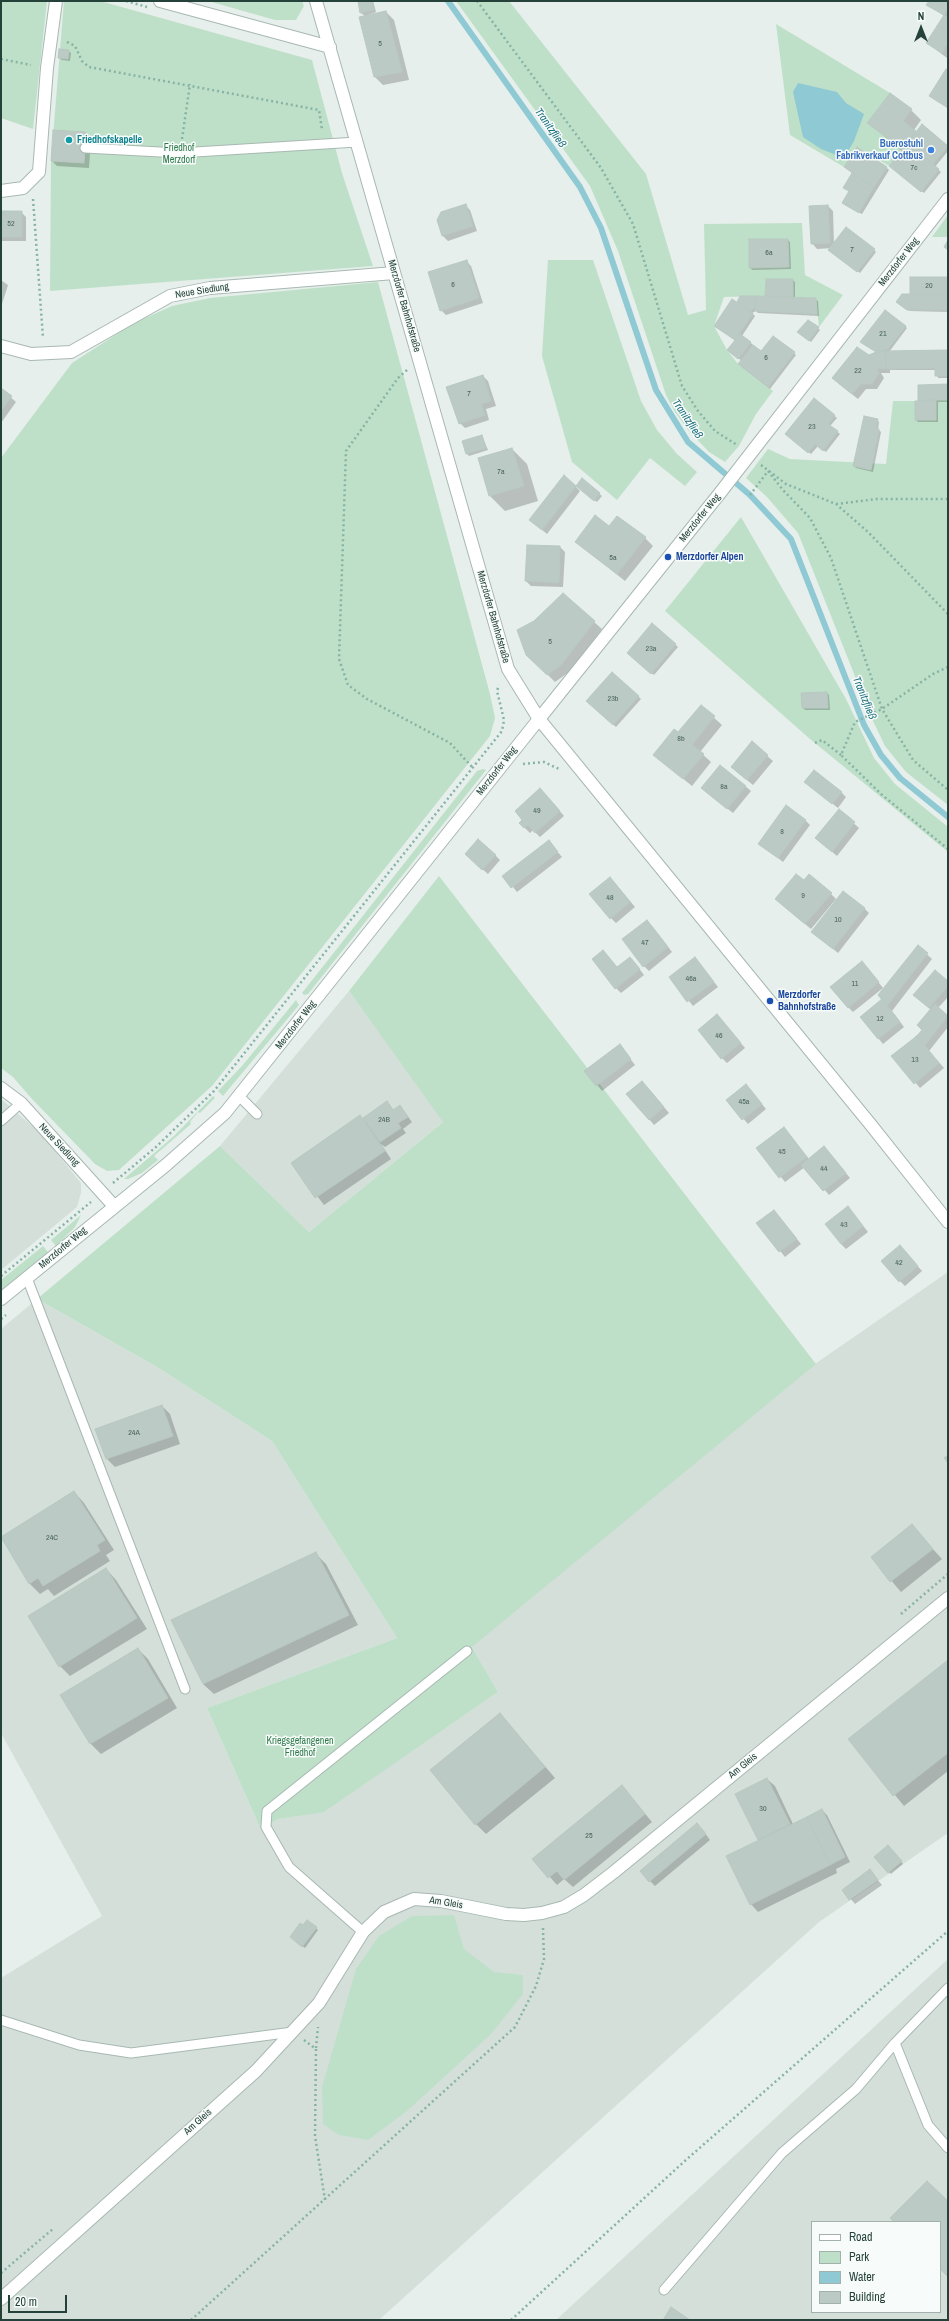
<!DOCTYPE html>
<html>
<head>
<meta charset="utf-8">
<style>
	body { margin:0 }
	#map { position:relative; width:949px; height:2321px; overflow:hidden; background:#e6efeb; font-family:"Archivo Narrow",sans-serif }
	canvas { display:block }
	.frame { position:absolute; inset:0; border:2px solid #24423a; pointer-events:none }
	.legend { position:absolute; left:811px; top:2221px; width:130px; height:92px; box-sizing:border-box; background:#f7fbf9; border:1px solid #a3b1ad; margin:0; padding:5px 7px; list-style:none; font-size:12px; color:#24423a }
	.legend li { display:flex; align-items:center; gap:8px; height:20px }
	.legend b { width:20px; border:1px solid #a3b1ad }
	.north { position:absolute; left:901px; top:8px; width:40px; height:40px; -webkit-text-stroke:3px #f7fbf9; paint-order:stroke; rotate:0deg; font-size:11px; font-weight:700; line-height:16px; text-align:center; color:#24423a }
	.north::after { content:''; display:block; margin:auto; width:14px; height:18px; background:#24423a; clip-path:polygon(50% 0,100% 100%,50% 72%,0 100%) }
	.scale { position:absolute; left:8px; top:2295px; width:59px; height:18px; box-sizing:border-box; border:2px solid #24423a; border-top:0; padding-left:5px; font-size:12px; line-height:14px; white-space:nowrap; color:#24423a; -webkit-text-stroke:3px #f7fbf9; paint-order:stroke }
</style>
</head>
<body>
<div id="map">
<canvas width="949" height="2321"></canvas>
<div class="frame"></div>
<ul class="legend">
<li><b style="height:5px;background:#fff"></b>Road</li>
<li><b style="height:11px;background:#bfe0c8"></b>Park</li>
<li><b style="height:11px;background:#8ec9d4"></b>Water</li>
<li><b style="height:11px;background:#bbcac4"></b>Building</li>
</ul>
<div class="north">N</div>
<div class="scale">20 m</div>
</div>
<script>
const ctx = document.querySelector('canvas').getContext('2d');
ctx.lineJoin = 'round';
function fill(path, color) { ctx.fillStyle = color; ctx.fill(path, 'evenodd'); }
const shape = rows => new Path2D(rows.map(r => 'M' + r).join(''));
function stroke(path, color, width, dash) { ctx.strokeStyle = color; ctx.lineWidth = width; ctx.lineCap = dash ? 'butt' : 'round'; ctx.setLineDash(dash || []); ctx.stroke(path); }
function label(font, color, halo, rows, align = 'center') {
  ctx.font = font + ' "Archivo Narrow",sans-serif'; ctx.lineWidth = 3; ctx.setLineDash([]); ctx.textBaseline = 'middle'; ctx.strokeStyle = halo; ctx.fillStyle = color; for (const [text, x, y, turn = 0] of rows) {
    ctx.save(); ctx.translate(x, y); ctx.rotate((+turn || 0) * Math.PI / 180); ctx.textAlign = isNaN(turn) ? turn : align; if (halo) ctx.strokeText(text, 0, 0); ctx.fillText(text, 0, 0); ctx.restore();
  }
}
fill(shape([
	[349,991,444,1121,309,1232,220,1146],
	[1,1099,40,1133,81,1183,81,1193,77,1207,1,1270],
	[948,1272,948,1833,819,1922,379,2320,1,2320,1,1978,102,1916,1,1733,1,1329,37,1299,157,1367,272,1441,397,1638,207,1708,261,1830,278,1819,324,1811,498,1692,453,1614],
	[948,1959,948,2320,556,2320],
	[812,2222,940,2222,940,2312,812,2312]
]), '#d4dfda');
fill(shape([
	[1,1,47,1,33,129,1,118],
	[64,1,100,1,312,60,342,173,373,266,50,291,51,161],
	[208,1,302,1,304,6,296,20,275,20],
	[456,1,509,1,646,174,688,315,706,310,704,224,802,223,805,275,843,295,819,327,816,298,793,297,793,279,766,279,765,296,724,297,714,326,727,350,738,364,773,391,756,414,739,446,725,462,709,452,689,431,675,412,666,395,618,251,590,186],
	[776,24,890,93,867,123,902,149,889,166,857,147,844,167,790,135],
	[948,215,948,237,932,237],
	[548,260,593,260,641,401,657,430,677,454,697,472,685,486,650,458,617,500,572,462,542,356],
	[378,282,490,694,495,718,490,736,212,1086,119,1170,107,1171,95,1164,32,1099,13,1077,1,1068,1,458,72,363,134,323,172,306,210,298],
	[936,400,948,400,948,805,906,772,885,746,872,719,798,533,767,497,746,478,768,449,790,459,886,464,893,401,915,401,915,420,936,420],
	[741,517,846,699,874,758,895,784,948,827,948,852,810,739,665,611],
	[483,769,486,770,425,847,308,994,304,995,302,993,477,771],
	[439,876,816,1364,472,1647,498,1692,324,1812,278,1819,261,1830,207,1708,397,1638,272,1441,157,1367,37,1299,220,1146,309,1232,443,1122,349,991],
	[296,1000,299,1005,223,1096,218,1091,242,1066],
	[213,1096,215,1098,200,1113,198,1112,190,1122,191,1124,154,1156,158,1160,142,1173,128,1179,124,1179,174,1136],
	[81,1215,75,1227,56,1246,51,1240],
	[43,1246,48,1252,1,1291,1,1280],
	[454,1915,464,1949,494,1972,523,1975,523,1994,491,2034,407,2111,368,2140,339,2135,323,2124,322,2087,356,1969,379,1936,412,1916]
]), '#bfe0c8');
fill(shape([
	[798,83,837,92,846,103,864,114,854,141,844,158,821,149,803,137,793,92]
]), '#8ec9d4');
fill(shape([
	[359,1,373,1,376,12,365,16,361,13],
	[930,1,948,1,947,58,927,43,944,16,928,4],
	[386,12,394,20,409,80,383,85,375,77,360,17],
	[68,51,71,53,70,61,62,60,59,58],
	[911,110,921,120,914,130,916,132,922,125,948,147,948,151,935,167,941,172,924,193,892,168,902,151,869,123],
	[86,133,91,138,89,168,57,166,52,161],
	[845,167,887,168,889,170,862,214,845,205,850,192,844,188,853,174],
	[465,205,470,210,477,231,448,241,443,236],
	[828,206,833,211,834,245,874,250,876,252,860,273,832,253,832,248,817,249,812,243],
	[1,212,21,212,26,217,26,241,1,241],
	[750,240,788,240,790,242,791,269,752,270,750,267],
	[466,261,471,266,483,303,446,315,441,310],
	[948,278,948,312,910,311,899,304],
	[1,280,8,285,1,307],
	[767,280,793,280,795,282,795,298,815,299,818,301,819,316,758,313,756,311,752,313,755,316,742,336,762,352,794,353,796,355,770,389,742,367,742,361,730,352,736,341,715,326,737,304,741,297,766,297],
	[905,326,907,328,889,352,948,351,948,378,938,378,936,370,890,370,890,373,881,373,884,378,877,389,866,389,858,399,838,383,869,356,877,352,864,344],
	[818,328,820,330,811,342,801,334],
	[483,376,488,381,496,406,486,409,489,420,465,428,460,423],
	[948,385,948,402,938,402,938,422,918,422,916,420,919,386],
	[1,389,16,402,1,423],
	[814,399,837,418,830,426,840,434,826,452,818,446,811,454,788,436],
	[877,420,879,422,878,429,881,432,873,472,856,468,854,466],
	[482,436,488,450,469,456,467,454],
	[512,449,527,464,538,501,505,511,490,496,479,459],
	[582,480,602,496,597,502,579,488],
	[575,486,580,491,547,534,535,524],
	[610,527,645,538,653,546,625,581,576,542],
	[560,547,565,552,563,587,531,586,526,581],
	[594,622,602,629,569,672,555,682,527,654],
	[652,625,678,647,654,675,630,655],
	[612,673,641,699,616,727,587,701],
	[827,693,829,695,830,710,805,710,803,708],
	[701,706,722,725,700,752,711,762,692,786,654,755,679,734],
	[752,743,773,761,753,785,737,772],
	[721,766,751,791,733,813,708,793],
	[811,787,841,792,846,797,838,808],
	[545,794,564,816,540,837,533,830,530,833,520,823],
	[839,810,859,828,837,856,816,838],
	[805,820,810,825,783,862,759,843],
	[549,842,562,857,517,892,504,876],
	[495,855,500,860,488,874,471,859],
	[804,882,831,894,836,899,811,929,781,904],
	[615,883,635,907,616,923,611,918],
	[864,908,869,913,838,953,813,932],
	[652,926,672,952,649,971,644,966],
	[918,946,932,959,892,1011,904,1027,883,1044,861,1017,883,999],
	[603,951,617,968,635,963,644,975,621,993,616,988],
	[695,958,718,987,693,1006,670,977],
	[867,968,883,988,853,1012,848,1007],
	[948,983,948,997,938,1008,948,1016,948,1027,929,1051,944,1068,920,1088,893,1056,923,1030,918,1025,930,1009,920,1000],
	[717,1015,745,1048,727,1063,722,1058],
	[624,1051,635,1065,602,1091,586,1071],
	[746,1085,766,1109,748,1124,727,1100],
	[647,1087,669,1113,654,1125,628,1094],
	[387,1102,394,1111,400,1106,412,1122,403,1129,406,1133,385,1147,381,1144,391,1159,324,1205,292,1163,360,1117,366,1123],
	[784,1128,809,1159,829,1153,850,1178,829,1195,805,1167,785,1182,758,1148],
	[774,1211,801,1244,785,1257,758,1223],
	[853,1213,868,1232,846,1249,841,1244],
	[905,1252,922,1271,905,1286,900,1281],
	[162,1406,170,1414,180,1444,115,1467,107,1459,96,1429],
	[74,1492,84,1503,114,1550,106,1555,110,1561,54,1596,48,1589,40,1594,30,1584,1,1537],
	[912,1526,942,1559,901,1592,872,1558],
	[315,1553,326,1564,358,1625,214,1694,203,1684],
	[106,1569,116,1580,147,1629,70,1676,60,1666],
	[138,1649,148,1659,177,1708,101,1754,91,1744,61,1695],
	[948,1661,948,1771,904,1806,849,1739],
	[500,1714,555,1778,486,1834,476,1824],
	[767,1779,775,1786,793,1824,822,1810,827,1815,850,1862,836,1869,837,1873,758,1912,751,1904,759,1841,736,1794],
	[622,1786,652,1822,573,1887,564,1879,557,1885,534,1859],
	[702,1829,710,1840,655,1886,650,1881],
	[890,1849,903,1864,891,1874,889,1872],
	[870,1871,882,1885,855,1904,843,1890],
	[316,1928,318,1930,305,1948,294,1939]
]), '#0003');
stroke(shape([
	[448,1,580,187,601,228,656,390,688,442,750,495,791,539,864,725,881,755,900,778,948,817]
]), '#8ec9d4', 6);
const building = shape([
	[358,1,372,1,374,10,360,13,358,1],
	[929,1,948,1,948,8,944,15,926,5,929,1],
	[386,11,402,72,374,77,359,17,386,11],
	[944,15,948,18,948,43,942,53,926,43,944,15],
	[59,49,69,50,68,59,58,58,59,49],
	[946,69,948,71,948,108,929,96,946,69],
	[890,93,912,109,903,121,916,131,902,149,867,123,890,93],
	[922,124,948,146,933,164,907,144,922,124],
	[53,130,86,132,84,163,51,161,53,130],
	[907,144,939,169,921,192,889,166,907,144],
	[857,147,887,167,874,187,844,167,857,147],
	[852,173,874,187,859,213,842,203,849,191,843,188,852,173],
	[466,204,473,226,442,236,437,220,441,212,466,204],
	[828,205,830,243,811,244,809,206,828,205],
	[1,211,22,211,22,237,1,237,1,211],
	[846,227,875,249,857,272,828,250,846,227],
	[749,239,788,239,789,267,749,268,749,239],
	[948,240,948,250,944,247,948,240],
	[467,260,479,298,440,311,428,272,467,260],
	[910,277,948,277,948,294,910,294,910,277],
	[766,279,793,279,793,297,765,296,766,279],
	[902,294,948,294,948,310,907,310,896,302,902,294],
	[740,296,755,296,755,308,750,311,737,302,740,296],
	[755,296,816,298,817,314,755,311,755,296],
	[732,299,753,313,735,340,714,326,732,299],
	[885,310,906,326,888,349,876,352,860,342,885,310],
	[808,320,819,327,809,341,797,332,808,320],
	[740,334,751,342,738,359,727,350,740,334],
	[773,336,795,352,768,387,738,364,753,345,761,351,773,336],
	[857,347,869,355,876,352,885,351,886,369,877,368,879,373,872,384,861,384,852,394,832,378,857,347],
	[948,350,948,376,935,376,935,368,886,369,885,351,948,350],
	[483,375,491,401,481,404,485,415,459,424,446,387,483,375],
	[948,384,948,400,918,400,918,385,948,384],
	[1,388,12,396,1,411,1,388],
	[814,398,835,415,828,424,838,431,823,451,815,444,808,453,785,434,814,398],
	[936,400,936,420,915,420,915,401,936,400],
	[864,416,878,419,876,428,879,429,871,470,853,466,864,416],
	[482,435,486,448,466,454,462,441,482,435],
	[512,448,524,486,489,496,478,458,512,448],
	[564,475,576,486,542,530,529,520,564,475],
	[582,478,600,493,594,501,576,486,582,478],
	[595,515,609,526,617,516,646,537,617,574,575,542,595,515],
	[527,545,560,546,559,583,525,581,527,545],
	[563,593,595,621,561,665,547,675,526,655,517,630,534,621,563,593],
	[652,623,676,644,651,674,627,653,652,623],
	[612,672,639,696,613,725,586,701,612,672],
	[827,692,828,708,802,708,801,693,827,692],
	[701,705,715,716,692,745,704,754,683,779,653,755,674,729,678,732,701,705],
	[752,741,768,755,747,780,731,767,752,741],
	[720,765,746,786,727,809,701,788,720,765],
	[814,770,842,792,832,804,804,782,814,770],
	[540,788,560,811,535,833,528,825,524,828,519,823,522,820,515,811,540,788],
	[786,805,806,820,778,858,758,844,786,805],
	[839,809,855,822,832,852,815,838,839,809],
	[478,839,496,855,482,870,465,854,478,839],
	[549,840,558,852,511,888,502,876,549,840],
	[796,874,804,880,809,874,832,893,805,924,775,899,796,874],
	[610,877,630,902,610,919,589,894,610,877],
	[843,891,865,908,833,949,811,932,843,891],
	[647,920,668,947,643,967,622,939,647,920],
	[918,945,928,953,887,1006,878,995,918,945],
	[603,950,617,967,630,957,640,969,615,989,592,959,603,950],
	[695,957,714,982,687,1002,669,977,695,957],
	[862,961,879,982,848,1008,830,987,862,961],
	[935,970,948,981,948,986,929,1008,913,995,935,970],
	[882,999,900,1022,878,1039,860,1017,882,999],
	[935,1004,948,1016,925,1045,917,1036,922,1030,917,1025,935,1004],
	[717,1014,741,1043,721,1059,698,1030,717,1014],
	[917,1036,939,1063,914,1084,891,1056,917,1036],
	[620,1044,631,1059,596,1086,584,1071,620,1044],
	[642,1081,664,1107,649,1120,626,1094,642,1081],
	[746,1084,762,1104,742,1120,726,1100,746,1084],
	[387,1101,393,1110,400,1105,408,1117,398,1123,401,1128,380,1142,363,1118,387,1101],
	[360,1115,385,1151,315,1198,291,1163,360,1115],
	[784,1127,807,1157,779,1178,756,1148,784,1127],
	[824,1146,846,1173,823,1191,801,1165,824,1146],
	[848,1206,863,1226,841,1244,825,1224,848,1206],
	[774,1210,797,1239,779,1252,756,1223,774,1210],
	[900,1245,918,1266,899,1282,881,1261,900,1245],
	[162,1405,173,1436,106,1459,95,1429,162,1405],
	[948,1455,948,1463,944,1458,948,1455],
	[74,1491,105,1540,97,1545,100,1551,43,1586,38,1578,29,1584,1,1537,74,1491],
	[912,1524,933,1549,890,1582,871,1557,912,1524],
	[316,1552,349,1615,203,1684,171,1620,316,1552],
	[106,1568,137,1618,59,1667,28,1616,106,1568],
	[138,1648,168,1698,90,1744,60,1695,138,1648],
	[948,1660,948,1753,893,1796,848,1739,948,1660],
	[500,1713,545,1767,475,1825,430,1770,500,1713],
	[767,1778,790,1824,758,1840,735,1794,767,1778],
	[622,1785,645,1814,564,1880,557,1871,548,1878,532,1859,622,1785],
	[822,1809,845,1857,830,1865,807,1817,822,1809],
	[807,1817,830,1865,750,1905,726,1856,807,1817],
	[697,1823,706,1834,649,1882,640,1871,697,1823],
	[888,1845,902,1861,888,1873,874,1857,888,1845],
	[870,1869,878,1880,849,1900,842,1890,870,1869],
	[307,1920,317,1927,302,1947,290,1937,300,1923,303,1925,307,1920],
	[927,2181,948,2201,948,2277,940,2269,940,2222,894,2222,890,2218,927,2181],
	[671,2307,690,2320,663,2320,671,2307]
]);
fill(building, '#bbcac4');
stroke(building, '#b8c9c2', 1);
const service = shape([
	[85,148,179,153,357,142],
	[239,1096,257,1114],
	[1,1121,21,1103],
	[27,1278,185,1689],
	[363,1932,289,1867,266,1827,267,1811,467,1651],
	[948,1988,895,2043,928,2125,948,2148],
	[1,2020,79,2045,131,2053,293,2032],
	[664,2290,782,2153,856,2089,895,2043]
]);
const minor = shape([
	[160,1,330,47],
	[316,1,508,669,539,719,720,493,948,199],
	[1,191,23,188,39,172,47,68,56,1],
	[1,346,31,354,71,352,170,296,210,288,394,273],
	[1,1088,21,1103,114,1206],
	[1,2299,256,2071,319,2003,363,1932,384,1912,414,1899,441,1901,506,1914,524,1915,542,1913,564,1907,584,1895,614,1872,948,1598]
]);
const tertiary = shape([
	[1,1299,166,1165,225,1113,539,719,871,1125,948,1222]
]);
stroke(service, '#a8b8b2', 11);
stroke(minor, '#a8b8b2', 14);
stroke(tertiary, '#a8b8b2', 14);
stroke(shape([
	[126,1,147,7],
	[477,1,601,168,633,224,682,386,698,411,715,431,737,445],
	[67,42,75,46,82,61,89,67,319,110,322,130],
	[1,59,31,65],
	[182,139,190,84],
	[33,199,43,338],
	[407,370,398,378,346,451,339,659,348,685,367,699,450,743,473,768],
	[761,465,786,484,836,504,868,532,948,614],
	[750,495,768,471,783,490,810,518,831,558,882,709,913,760,948,790],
	[836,504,877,499,948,499],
	[948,667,933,674,882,709,855,722,841,755,881,794,948,849],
	[815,743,822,740,841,755],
	[523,764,544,762,559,769],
	[113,1183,156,1147,214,1091,502,731,504,720,497,691,499,685],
	[1,1276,91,1202],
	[1,1319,6,1315],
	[901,1614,948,1574],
	[304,2040,316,2049,315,2136,325,2200],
	[316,2048,318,2027],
	[1,2273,54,2228],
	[191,2320,515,2027,536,1986,544,1959,543,1928],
	[511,2320,687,2159,948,1931]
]), '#86b3a5', 2.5, [2, 3]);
stroke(service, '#fff', 9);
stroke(minor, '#fff', 12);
stroke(tertiary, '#fff', 12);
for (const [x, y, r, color] of [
	[69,140,4,"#0f9aa8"],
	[931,150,4,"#3f7fe0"],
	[668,557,4,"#1a4fb4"],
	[770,1001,4,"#1a4fb4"]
]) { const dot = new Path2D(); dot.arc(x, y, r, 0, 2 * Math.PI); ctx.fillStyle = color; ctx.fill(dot); stroke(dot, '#f7fbf9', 1.5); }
label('8px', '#4a645c', null, [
	["5",380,44],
	["7c",914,168],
	["52",11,224],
	["7",852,250],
	["6a",769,253],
	["6",453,285],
	["20",929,286],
	["21",883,334],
	["6",766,358],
	["22",858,371],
	["7",469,394],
	["23",812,427],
	["7a",501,472],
	["5a",613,558],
	["5",550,642],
	["23a",651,649],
	["23b",613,699],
	["8b",681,739],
	["8a",724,787],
	["49",537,811],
	["8",782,832],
	["9",803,896],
	["48",610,898],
	["10",838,920],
	["47",645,943],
	["46a",691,979],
	["11",855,984],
	["12",880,1019],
	["46",719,1036],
	["13",915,1060],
	["45a",744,1102],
	["24B",384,1120],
	["45",782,1152],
	["44",824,1169],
	["43",844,1225],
	["42",899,1263],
	["24A",134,1433],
	["24C",52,1538],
	["30",763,1809],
	["25",589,1836]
]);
label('bold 10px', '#0d838f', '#f7fbf9', [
	["Friedhofskapelle",77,140]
], 'left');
label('bold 10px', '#366cbe', '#f7fbf9', [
	["Buerostuhl",923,144],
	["Fabrikverkauf Cottbus",923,156]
], 'right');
label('10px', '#2d7a4b', '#f7fbf9', [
	["Friedhof",179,148],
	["Merzdorf",179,160],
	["Kriegsgefangenen",300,1741],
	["Friedhof",300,1753]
]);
label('10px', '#24423a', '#f7fbf9', [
	["Merzdorfer Weg",899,262,-52],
	["Neue Siedlung",202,291,-9],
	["Merzdorfer Bahnhofstraße",404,306,74],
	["Merzdorfer Weg",700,518,-51],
	["Merzdorfer Bahnhofstraße",493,617,74],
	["Merzdorfer Weg",497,771,-52],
	["Merzdorfer Weg",296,1025,-52],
	["Neue Siedlung",59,1145,47],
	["Merzdorfer Weg",63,1248,-40],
	["Am Gleis",743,1766,-39],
	["Am Gleis",446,1903,9],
	["Am Gleis",198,2122,-42]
]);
label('bold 10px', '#164399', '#f7fbf9', [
	["Merzdorfer Alpen",676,557],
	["Merzdorfer",778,995],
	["Bahnhofstraße",778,1007]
], 'left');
label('italic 11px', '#1c6f80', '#f7fbf9', [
	["Tranitzfließ",550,128,55],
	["Tranitzfließ",687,419,56],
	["Tranitzfließ",864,698,68]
]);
</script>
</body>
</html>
